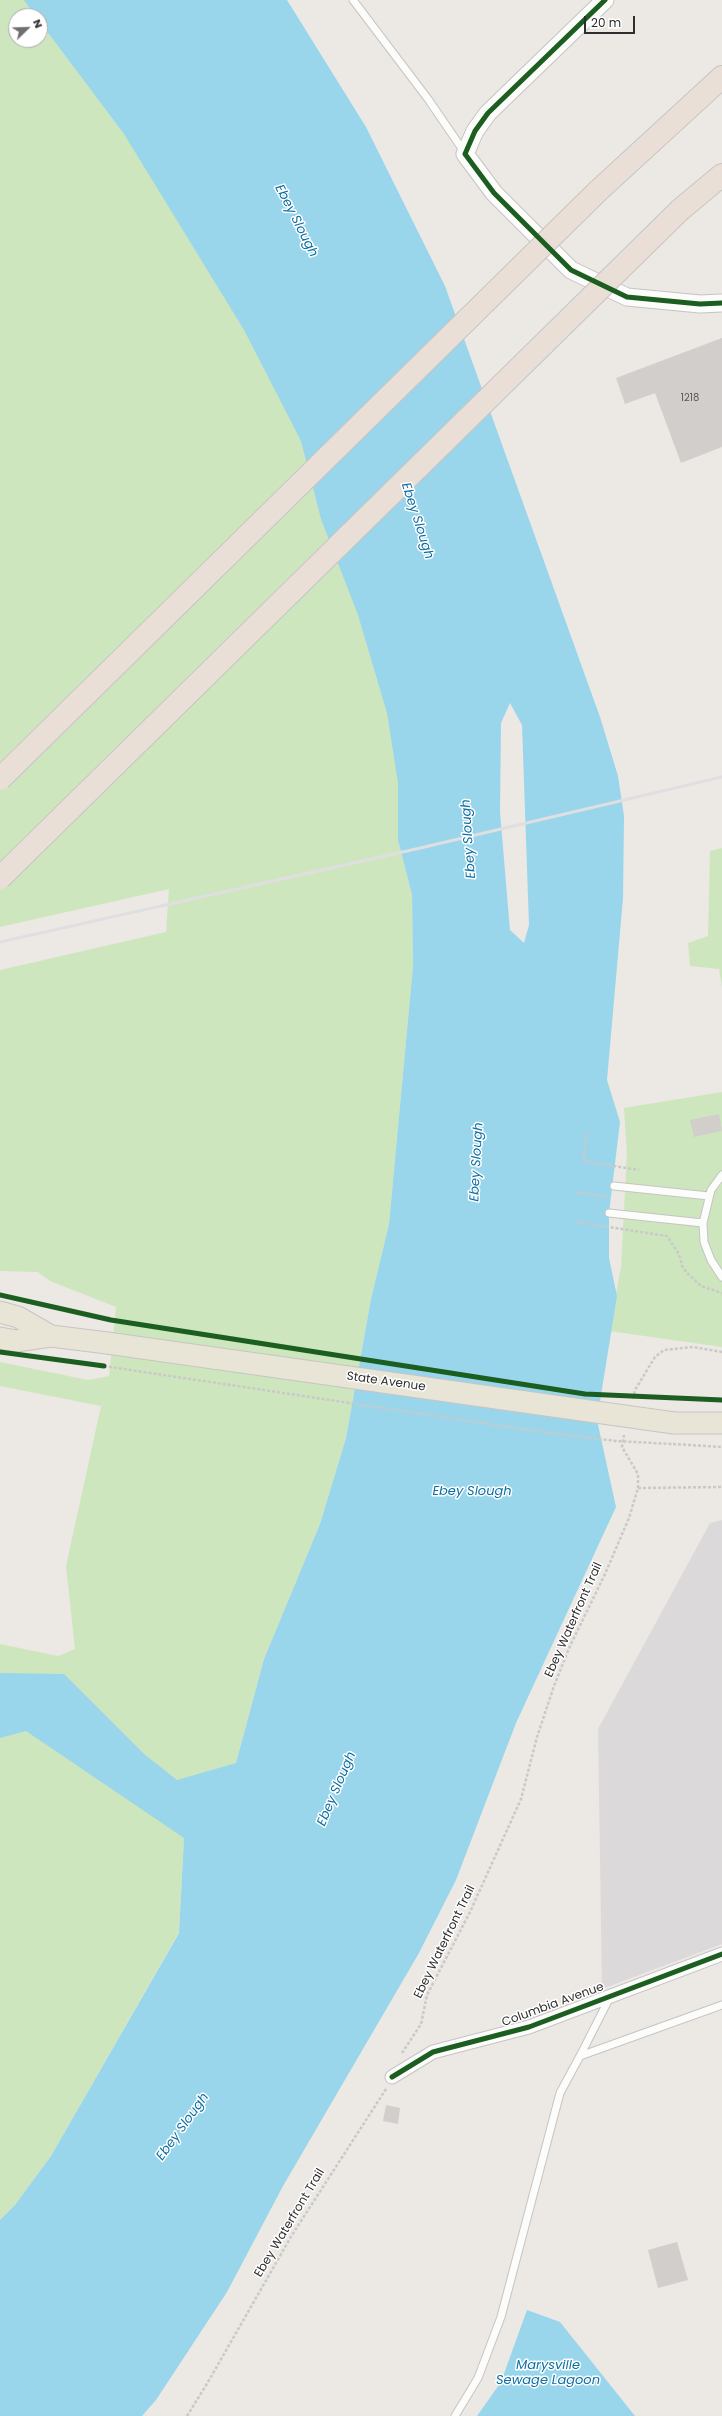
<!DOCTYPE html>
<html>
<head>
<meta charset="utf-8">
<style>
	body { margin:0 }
	#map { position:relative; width:722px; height:2416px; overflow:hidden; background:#ece8e4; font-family:Poppins,sans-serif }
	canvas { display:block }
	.north { position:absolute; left:8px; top:8px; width:40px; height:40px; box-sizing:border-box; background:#fff; border:1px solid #ababab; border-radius:50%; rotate:67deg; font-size:11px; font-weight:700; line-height:16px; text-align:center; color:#2e2e2e }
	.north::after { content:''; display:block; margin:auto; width:14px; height:18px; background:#706f6e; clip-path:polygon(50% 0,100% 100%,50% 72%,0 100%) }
	.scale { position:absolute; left:584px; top:16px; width:51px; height:18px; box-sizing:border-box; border:2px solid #2e2e2e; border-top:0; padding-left:5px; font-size:12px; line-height:14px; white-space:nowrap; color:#2e2e2e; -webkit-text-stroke:3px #fff; paint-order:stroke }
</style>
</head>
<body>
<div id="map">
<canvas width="722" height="2416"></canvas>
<div class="north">N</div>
<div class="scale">20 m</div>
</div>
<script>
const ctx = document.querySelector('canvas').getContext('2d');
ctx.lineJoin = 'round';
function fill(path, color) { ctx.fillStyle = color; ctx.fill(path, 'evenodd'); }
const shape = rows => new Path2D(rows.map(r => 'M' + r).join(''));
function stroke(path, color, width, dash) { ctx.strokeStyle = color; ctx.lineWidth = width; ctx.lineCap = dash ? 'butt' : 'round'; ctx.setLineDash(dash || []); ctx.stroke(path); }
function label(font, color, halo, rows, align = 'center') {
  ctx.font = font + ' Poppins,sans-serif'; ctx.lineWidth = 3; ctx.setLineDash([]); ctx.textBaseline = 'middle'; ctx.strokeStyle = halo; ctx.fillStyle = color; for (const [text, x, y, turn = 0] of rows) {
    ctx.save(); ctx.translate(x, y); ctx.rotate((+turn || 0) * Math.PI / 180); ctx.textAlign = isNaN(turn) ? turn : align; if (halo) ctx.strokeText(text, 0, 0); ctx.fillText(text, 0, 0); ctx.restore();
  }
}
fill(shape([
	[722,1520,722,1944,602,1989,598,1729,710,1523]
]), '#dcd9db');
fill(shape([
	[0,0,47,0,273,340,390,674,398,783,398,840,412,895,413,966,389,1224,371,1299,346,1438,320,1524,264,1659,236,1763,184,1838,179,1932,51,2156,15,2205,0,2220,0,1644,58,1656,75,1649,66,1566,101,1406,0,1386,0,1362,88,1380,109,1376,116,1307,50,1281,38,1272,0,1271,0,970,166,932,169,889,0,927],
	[16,16,40,16,40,40,16,40],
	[722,848,722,987,719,969,690,966,688,943,708,936,710,851],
	[722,1092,722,1347,609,1331,621,1267,627,1153,624,1108]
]), '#cee6be');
fill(shape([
	[24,0,287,0,366,127,445,286,600,717,618,776,624,816,623,898,607,1080,620,1122,609,1213,609,1258,617,1296,597,1420,616,1507,516,1723,456,1880,419,1953,283,2186,227,2292,156,2400,142,2416,0,2416,0,2220,15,2205,51,2156,179,1933,184,1838,26,1731,0,1738,0,1673,64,1674,144,1754,177,1780,236,1763,264,1659,320,1524,346,1438,371,1299,389,1224,413,966,412,895,398,840,398,783,387,713,358,615,321,519,301,441,244,330,124,134,40,22,40,16,35,16],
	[527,2310,560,2322,635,2416,477,2416,501,2382]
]), '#99d6ec');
fill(shape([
	[510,703,522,725,529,925,524,943,510,930,500,812,501,723]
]), '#ece8e4');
fill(shape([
	[722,338,722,447,681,463,655,393,625,404,616,378],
	[719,1114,722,1131,694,1137,690,1120],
	[386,2105,400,2108,398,2124,383,2121],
	[677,2242,688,2280,658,2288,648,2250]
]), '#d1cecb');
const service = shape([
	[353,0,428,99,465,153],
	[722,1175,711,1190,703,1223,704,1242,711,1260,722,1277],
	[614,1186,709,1196],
	[609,1213,703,1223],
	[580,2056,610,1997],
	[455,2416,478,2378,501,2317,560,2093,580,2056,722,2005]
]);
const minor = shape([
	[392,2077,433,2052,529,2027,722,1954]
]);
const tertiary = shape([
	[605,0,488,113,475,131,465,154,494,193,571,270,627,297,700,304,722,303]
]);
const primary = shape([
	[0,1312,18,1317,51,1336],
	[0,1338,16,1341,51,1336,107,1343],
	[674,1423,722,1423]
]);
const motorway = shape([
	[598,191,722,77],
	[680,210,722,175]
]);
stroke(service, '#c5c4c5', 9);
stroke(minor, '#c5c4c5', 15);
stroke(tertiary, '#c5c4c5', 19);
stroke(primary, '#c6c5c4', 23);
stroke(motorway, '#c6c5c4', 24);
stroke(shape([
	[587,1132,583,1161,639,1170],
	[576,1192,607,1197],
	[576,1222,667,1236,679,1254,682,1266,687,1273,701,1286,722,1293],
	[633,1399,635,1390,655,1357,664,1350,693,1347,722,1352],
	[673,1444,722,1447],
	[638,1488,722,1487],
	[402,2053,421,2024,427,1995,470,1912,521,1799,537,1737,554,1686,570,1646,605,1574,629,1518,638,1488,638,1474,622,1447,624,1435],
	[187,2416,208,2382,292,2235,386,2089]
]), '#c9c9c8', 2.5, [3, 2]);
stroke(service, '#fcfcfb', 7);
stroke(minor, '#fcfcfb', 13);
stroke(tertiary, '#fcfcfb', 17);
stroke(primary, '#e8e4d6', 21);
stroke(motorway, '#eadfd6', 22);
stroke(shape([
	[0,942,416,849,722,777]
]), '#dfdfe1', 3);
const primaryBridge = shape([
	[107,1343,674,1423]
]);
const motorwayBridge = shape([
	[0,779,598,191],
	[0,878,680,210]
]);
stroke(primaryBridge, '#c6c5c4', 23, []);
stroke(motorwayBridge, '#c6c5c4', 24, []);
stroke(shape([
	[111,1320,268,1345],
	[104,1366,549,1433,616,1441,673,1444],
	[639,1397,678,1399]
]), '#c9c9c8', 2.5, [3, 2]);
stroke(primaryBridge, '#e8e4d6', 21);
stroke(motorwayBridge, '#eadfd6', 22);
stroke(shape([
	[605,0,488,113,475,131,465,154,494,193,571,270,627,297,700,304,722,303],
	[0,1295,111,1320,585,1394,722,1400],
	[0,1352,104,1366],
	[392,2077,433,2052,529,2027,722,1954]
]), '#1b5e20', 5);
label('10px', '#585857', null, [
	["1218",690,398]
]);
label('12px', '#2e2e2e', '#fff', [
	["State Avenue",386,1382,8],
	["Ebey Waterfront Trail",574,1620,-66],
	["Ebey Waterfront Trail",445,1942,-64],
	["Columbia Avenue",553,2005,-20],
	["Ebey Waterfront Trail",290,2223,-59]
]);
label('italic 13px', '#0d6fa3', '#fff', [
	["Ebey Slough",296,221,63],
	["Ebey Slough",417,521,72],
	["Ebey Slough",469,839,-94],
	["Ebey Slough",477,1162,-87],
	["Ebey Slough",472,1492],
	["Ebey Slough",337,1789,-67],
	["Ebey Slough",183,2127,-54],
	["Marysville",548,2366],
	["Sewage Lagoon",548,2381]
]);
</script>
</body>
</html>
